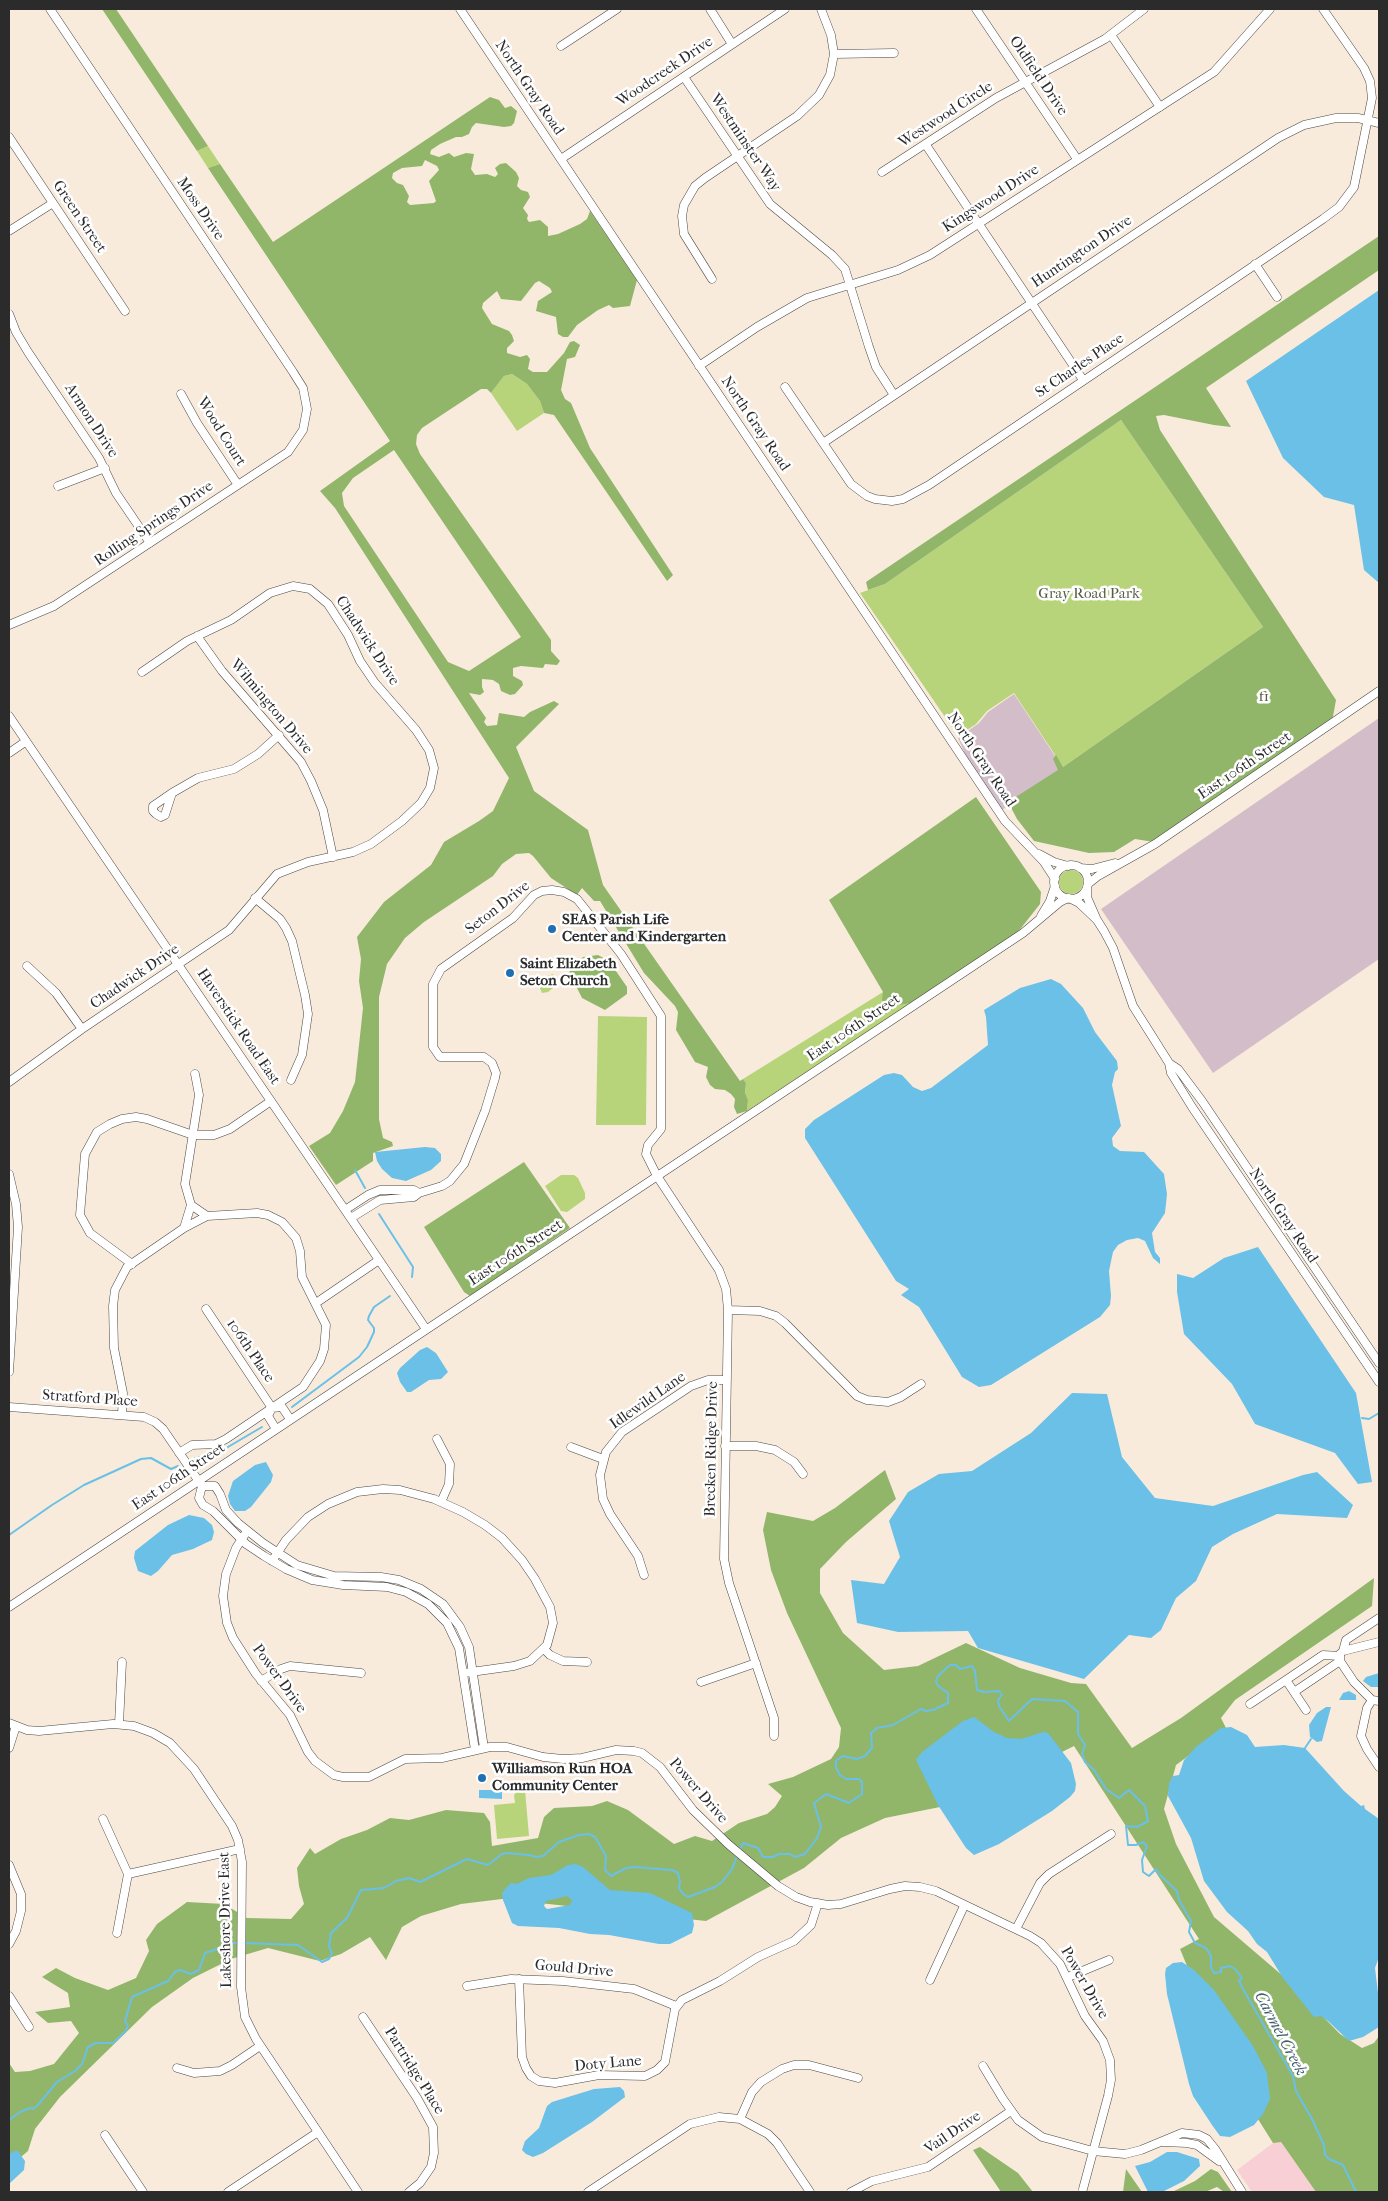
<!DOCTYPE html>
<html>
<head>
<meta charset="utf-8">
<style>
	body { margin:0 }
	#map { position:relative; width:1388px; height:2201px; overflow:hidden; background:#f9ebdc; font-family:"IM FELL French Canon",serif }
	canvas { display:block }
	.frame { position:absolute; inset:0; border:10px solid #2b2b2b; pointer-events:none }
</style>
</head>
<body>
<div id="map">
<canvas width="1388" height="2201"></canvas>
<div class="frame"></div>
</div>
<script>
const ctx = document.querySelector('canvas').getContext('2d');
ctx.lineJoin = 'round';
function fill(path, color) { ctx.fillStyle = color; ctx.fill(path, 'evenodd'); }
const shape = rows => new Path2D(rows.map(r => 'M' + r).join(''));
function stroke(path, color, width, dash) { ctx.strokeStyle = color; ctx.lineWidth = width; ctx.lineCap = dash ? 'butt' : 'round'; ctx.setLineDash(dash || []); ctx.stroke(path); }
function label(font, color, halo, rows, align = 'center') {
  ctx.font = font + ' "IM FELL French Canon",serif'; ctx.lineWidth = 5; ctx.setLineDash([]); ctx.textBaseline = 'middle'; ctx.strokeStyle = halo; ctx.fillStyle = color; for (const [text, x, y, turn = 0] of rows) {
    ctx.save(); ctx.translate(x, y); ctx.rotate((+turn || 0) * Math.PI / 180); ctx.textAlign = isNaN(turn) ? turn : align; if (halo) ctx.strokeText(text, 0, 0); ctx.fillText(text, 0, 0); ctx.restore();
  }
}
fill(shape([
	[1280,2141,1316,2192,1252,2192,1237,2170,1273,2143]
]), '#f7cfd5');
fill(shape([
	[1014,694,1063,768,1002,810,967,758,958,738,979,723,988,712],
	[1379,718,1379,959,1213,1073,1101,909]
]), '#d2bdc8');
fill(shape([
	[208,146,220,164,208,168,197,151],
	[512,374,527,384,540,401,544,413,517,431,491,393,504,376],
	[1121,420,1263,627,1063,767,1014,693,987,711,976,724,958,736,860,593,885,584],
	'1059 882a12 12 0 1 1 24 0a12 12 0 1 1-24 0Z',
	[553,974,556,980,553,988,548,992,542,993,540,988,542,981,545,977],
	[883,992,885,1004,888,1005,895,1006,911,1003,747,1111,748,1100,745,1094,746,1083,743,1079],
	[598,1016,647,1017,646,1125,596,1125],
	[561,1175,574,1175,578,1178,585,1193,585,1199,567,1212,561,1211,545,1186],
	[521,1787,525,1790,529,1836,497,1839,494,1805,515,1803,514,1795]
]), '#b7d47a');
fill(shape([
	[102,9,116,9,208,146,197,151],
	[490,97,499,100,505,108,511,106,517,111,514,123,511,126,504,127,476,123,472,127,469,134,462,137,456,137,440,144,431,150,430,154,439,157,449,153,454,157,466,153,474,154,471,169,475,175,487,174,495,177,498,174,495,168,500,164,506,163,516,172,519,178,517,186,521,190,528,192,530,197,523,208,528,215,527,219,529,222,540,220,548,227,548,236,558,234,580,224,587,219,590,211,637,280,630,306,613,308,609,305,598,310,577,325,568,337,563,337,558,334,556,317,536,311,538,301,552,292,550,288,539,281,535,283,521,301,501,299,497,291,483,303,482,308,492,324,509,331,512,335,514,341,507,348,507,353,520,357,527,355,530,359,528,369,533,372,547,372,564,353,570,342,574,341,580,345,575,357,567,359,561,390,565,399,571,403,590,448,673,575,667,581,554,415,544,413,540,401,527,384,512,374,504,376,491,393,487,389,481,389,422,428,417,435,416,444,420,454,551,640,551,651,560,661,557,665,545,664,543,668,521,666,513,668,513,676,522,681,523,685,515,694,510,695,501,691,499,684,493,680,482,679,482,687,484,692,480,695,469,693,486,718,484,722,487,726,497,725,499,713,524,717,530,712,554,701,559,704,516,747,534,791,588,830,603,885,740,1081,743,1079,746,1083,745,1093,748,1100,747,1111,737,1114,734,1107,735,1099,731,1094,725,1090,715,1089,710,1085,706,1077,708,1067,695,1062,676,1030,678,1012,675,1006,644,973,600,901,594,901,582,888,577,895,551,878,533,856,529,853,516,854,502,864,493,876,424,922,405,938,387,964,379,997,379,1119,383,1138,392,1142,393,1146,373,1153,373,1161,336,1185,309,1146,330,1133,343,1111,355,1082,363,1008,359,981,361,959,357,937,384,902,431,865,444,842,479,821,493,811,509,778,335,508,320,491,390,441,208,168,220,164,273,242],
	[425,160,437,166,439,170,429,181,436,201,434,203,410,205,407,202,409,196,403,185,397,183,392,178,393,173,402,168,422,166],
	[394,450,521,637,469,671,448,662,344,506,342,493,353,478],
	[1379,236,1379,270,1206,388,1231,427,1214,425,1164,415,1156,416,1160,430,1336,700,1332,722,1154,842,1135,839,1114,852,1089,853,1034,841,1017,819,1008,802,1058,770,1053,759,1056,755,1063,767,1263,627,1121,420,885,584,868,590,866,582],
	[976,797,1041,892,1040,904,1014,937,911,1003,895,1006,885,1004,882,1000,883,992,829,900],
	[598,955,609,961,627,987,627,994,605,1010,582,998,569,972,583,957],
	[524,1162,570,1228,470,1296,464,1292,424,1227],
	[885,1470,896,1499,846,1542,820,1569,820,1593,843,1633,884,1670,918,1666,966,1643,1020,1668,1071,1683,1086,1684,1132,1748,1181,1718,1374,1578,1372,1606,1235,1700,1221,1718,1226,1728,1176,1765,1164,1809,1176,1844,1214,1917,1283,1976,1340,2034,1362,2048,1374,2043,1379,2036,1379,2192,1316,2192,1281,2142,1273,2143,1236,2084,1180,1949,1199,1939,1074,1746,960,1803,885,1818,841,1838,804,1868,706,1921,502,1899,461,1904,421,1916,402,1927,386,1960,370,1937,341,1954,320,1961,268,1948,231,1959,193,1978,152,2007,60,2097,35,2129,28,2151,9,2167,9,2063,15,2072,30,2071,54,2064,79,2033,71,2021,48,2023,35,2012,70,2007,68,1993,42,1977,56,1968,75,1978,108,1990,136,1978,149,1951,146,1940,157,1924,187,1902,224,1904,247,1918,291,1919,304,1904,299,1886,297,1868,310,1848,315,1854,341,1839,367,1830,390,1818,409,1820,446,1810,484,1813,490,1822,492,1846,538,1838,544,1817,554,1808,592,1806,607,1801,628,1810,674,1844,695,1836,712,1841,739,1823,767,1814,775,1807,782,1796,768,1784,793,1777,831,1759,839,1747,841,1728,787,1613,771,1570,763,1530,767,1512,813,1521,835,1508],
	[980,2147,1018,2173,1033,2192,1001,2192,973,2150],
	[1126,2169,1142,2192,1123,2192],
	[1211,2169,1218,2172,1232,2192,1224,2192,1217,2187,1205,2192,1172,2192,1195,2181]
]), '#91b66a');
fill(shape([
	[1379,290,1379,583,1364,570,1354,505,1324,497,1283,458,1246,381],
	[1051,979,1061,984,1083,1008,1095,1032,1117,1061,1118,1069,1115,1072,1112,1085,1121,1126,1112,1138,1113,1146,1120,1151,1144,1152,1164,1174,1167,1194,1165,1213,1152,1233,1155,1252,1160,1258,1160,1264,1153,1258,1145,1241,1138,1238,1127,1240,1118,1245,1113,1252,1109,1271,1111,1296,1110,1305,1100,1317,991,1385,979,1387,962,1377,919,1307,901,1295,909,1289,896,1281,805,1138,805,1129,814,1120,884,1075,894,1073,902,1075,913,1087,922,1091,931,1088,988,1045,986,1017,984,1010,1020,988],
	[425,1147,435,1148,441,1154,441,1161,431,1170,406,1181,392,1178,382,1169,377,1161,375,1152],
	[1258,1247,1356,1393,1372,1482,1358,1484,1335,1453,1255,1424,1232,1384,1184,1334,1177,1292,1177,1274,1193,1278,1224,1258],
	[427,1347,436,1353,448,1372,441,1379,429,1380,411,1392,407,1392,400,1382,397,1373,400,1368,420,1350],
	[1072,1393,1107,1394,1122,1457,1155,1498,1213,1506,1303,1475,1317,1472,1353,1505,1347,1518,1277,1514,1233,1534,1212,1547,1196,1581,1176,1598,1161,1630,1151,1638,1129,1635,1084,1679,978,1648,968,1631,898,1632,857,1623,851,1580,884,1584,900,1557,889,1521,908,1492,939,1474,972,1471,1031,1433],
	[266,1462,273,1475,271,1482,251,1507,245,1511,235,1511,230,1504,228,1496,233,1481,255,1465],
	[189,1515,204,1518,212,1525,214,1532,212,1540,193,1549,172,1555,158,1571,151,1576,138,1571,134,1558,135,1551,168,1525],
	[1379,1673,1379,1687,1371,1687,1363,1681,1366,1677],
	[1349,1691,1356,1695,1356,1700,1339,1700,1343,1693],
	[1326,1707,1331,1707,1322,1741,1317,1742,1310,1737,1309,1725,1317,1713],
	[974,1717,994,1732,1007,1738,1021,1739,1043,1732,1048,1733,1071,1763,1076,1784,1075,1791,1070,1797,1052,1811,999,1844,974,1855,966,1848,938,1805,916,1760,922,1752,963,1721],
	[1231,1727,1247,1735,1255,1747,1284,1745,1305,1748,1344,1791,1361,1806,1364,1805,1365,1809,1379,1819,1379,1957,1375,1968,1379,2001,1379,2027,1363,2037,1349,2041,1328,2021,1321,2016,1314,2017,1283,1978,1267,1952,1257,1944,1248,1931,1227,1912,1204,1881,1191,1838,1168,1796,1169,1783,1173,1776,1179,1775,1184,1760,1196,1747,1221,1728],
	[495,1787,502,1787,502,1799,479,1798,479,1790,494,1790],
	[576,1864,583,1867,610,1890,650,1893,692,1913,694,1925,692,1933,670,1944,659,1944,609,1935,590,1934,559,1928,518,1926,512,1923,503,1900,502,1893,507,1887,511,1883,517,1884,529,1878,551,1875,568,1865],
	[567,1896,572,1900,570,1905,547,1909,544,1906,546,1901],
	[1182,1962,1194,1970,1214,1990,1253,2046,1267,2073,1270,2099,1263,2114,1254,2125,1230,2137,1220,2136,1212,2125,1193,2096,1189,2084,1167,1994,1165,1974,1166,1968,1173,1963],
	[620,2087,624,2091,625,2097,592,2122,543,2153,533,2157,526,2154,522,2150,525,2141,539,2128,547,2106,552,2102,594,2089],
	[17,2150,25,2161,24,2170,9,2184,9,2154],
	[1167,2152,1177,2152,1199,2159,1200,2166,1184,2181,1162,2192,1148,2192,1135,2166,1150,2162]
]), '#6ac0e7');
stroke(shape([
	[355,1170,365,1188],
	[379,1214,413,1267,412,1277],
	[292,1407,359,1357,367,1347,374,1332,374,1328,368,1320,369,1316,374,1307,390,1296],
	[1362,1418,1369,1419,1379,1413],
	[195,1458,216,1454,262,1427],
	[9,1535,52,1505,84,1485,141,1459,151,1458,171,1469,178,1466],
	[1305,1748,1311,1739],
	[739,1852,743,1843,758,1848,763,1857,773,1857,779,1854,790,1854,795,1857,805,1854,817,1838,821,1827,814,1803,826,1794,849,1803,862,1794,862,1782,859,1779,846,1779,840,1775,836,1768,836,1761,843,1756,857,1759,865,1756,872,1748,871,1733,877,1728,893,1725,921,1709,926,1711,933,1710,948,1703,948,1693,938,1686,936,1681,938,1676,950,1665,956,1665,960,1669,972,1666,975,1671,977,1690,984,1692,999,1691,1002,1695,998,1700,999,1706,1009,1721,1032,1699,1065,1701,1078,1712,1078,1734,1085,1745,1082,1754,1085,1762,1094,1770,1106,1789,1119,1798,1129,1790,1145,1806,1148,1821,1137,1827,1126,1826,1128,1845,1136,1845,1143,1842,1147,1846,1142,1860,1143,1872,1149,1876,1156,1869,1160,1875,1177,1891,1179,1900,1191,1921,1189,1932,1195,1943,1206,1948,1211,1956,1211,1967,1214,1973,1221,1972,1221,1968,1230,1966,1235,1969,1242,1978,1239,1981,1243,1989,1293,2076,1296,2091,1312,2119,1324,2145,1325,2155,1329,2159,1343,2165,1356,2192],
	[244,1943,298,1945,322,1962,329,1959,332,1953,329,1946,331,1933,347,1918,361,1890,384,1888,396,1881,409,1878,420,1882,467,1859,488,1865,502,1854,507,1853,529,1855,536,1857,543,1856,559,1842,579,1835,589,1834,595,1837,606,1856,605,1870,611,1876,626,1868,634,1867,672,1870,678,1873,680,1882,679,1888,683,1894,688,1897,715,1887,722,1882,732,1869,737,1856],
	[9,2120,20,2112,30,2108,33,2109,37,2106,57,2082,75,2071,82,2064,88,2047,96,2043,113,2043,125,2032,128,2026,125,2021,132,1997,168,1981,175,1972,180,1970,191,1974,199,1970,205,1953,224,1947,231,1943,239,1943]
]), '#6ac0e7', 2);
const minor = shape([
	[460,9,1005,821,1044,862,1055,879],
	[710,9,732,44],
	[976,9,1077,159],
	[1111,35,1160,107],
	[561,46,617,9],
	[834,54,894,53],
	[684,77,770,204,832,255,845,269,869,347,876,367,894,395],
	[9,137,125,311],
	[926,145,1083,380],
	[561,159,785,9],
	[882,172,996,98,1105,39,1144,9],
	[9,231,53,203],
	[1255,264,1277,297],
	[712,279,684,234,682,216,684,205,695,186,705,178,797,116,819,95,830,75,834,54,831,35,821,9],
	[9,314,16,332,28,352,99,458,116,493,150,543],
	[699,366,757,327,807,298,898,270,930,255,1214,72,1270,9],
	[785,387,851,484,867,496,875,499,892,501,903,499,929,485,1323,219,1339,207,1354,187,1372,98,1370,81,1364,68,1323,9],
	[181,394,197,423,238,485],
	[823,443,1278,138,1304,125,1336,118,1358,118,1379,123],
	[58,486,105,468],
	[9,625,54,606,288,452,303,430,307,409,303,388,293,372,50,9],
	[197,636,222,671,301,762,311,781,323,810,333,857],
	[9,716,426,1329],
	[9,753,25,742],
	[172,793,198,778,234,769,258,754,279,735],
	[172,793,165,815,161,817,156,814,153,811,153,806,172,793],
	[1039,854,1054,862,1068,866],
	'1054 882a17 17 0 1 1 34 0a17 17 0 1 1-34 0Z',
	[1080,868,1092,869,1115,863],
	[1088,884,1098,876,1155,844,1379,691],
	[1087,887,1087,897,1097,920],
	[255,898,280,919,286,928,292,941,305,995,308,1014,302,1055,291,1080],
	[1071,899,1079,903,1097,920,1104,931,1113,948,1133,1006,1169,1063,1171,1073,1192,1107,1379,1382],
	[1041,916,1050,901,1055,886],
	[27,966,56,993,82,1029],
	[1169,1063,1178,1069,1202,1101,1379,1363],
	[195,1074,199,1095,185,1184,191,1205,207,1216],
	[9,1082,82,1029,229,930,277,874,308,862,353,852,371,844,402,821,421,803,430,788,434,768,429,750,416,730,375,683,360,661,348,635,328,604,310,589,293,586,270,593,231,620,187,641,142,672],
	[9,1174,16,1204,18,1227,9,1372],
	[345,1210,368,1195,380,1190,414,1190,419,1193],
	[351,1218,380,1200,414,1197,419,1193,442,1186,450,1181,464,1164,485,1111,495,1078,496,1073,492,1063,484,1057,440,1057,433,1047,433,984,441,969,513,918,534,895,542,891,552,890,564,892,577,899,621,954,661,1016,661,1129,648,1145,646,1154,657,1176,719,1270,726,1289,728,1310,724,1559,729,1583,774,1718,774,1736],
	[184,1228,191,1205],
	[132,1264,90,1233,80,1215,85,1154,97,1132,110,1124,122,1119,136,1117,147,1119,193,1135,214,1135,230,1129,271,1101],
	[316,1303,379,1260],
	[206,1309,272,1408],
	[728,1310,760,1311,776,1316,785,1323,857,1396,867,1400,888,1402,901,1397,921,1384],
	[9,1407,144,1417,155,1422,163,1429,202,1486,199,1498,203,1505,213,1511,246,1544,264,1556,286,1569,312,1580,343,1585,387,1587,406,1592,428,1604,447,1623,459,1648,475,1750],
	[272,1408,282,1407,290,1419],
	[271,1410,268,1416,276,1429],
	[122,1415,123,1393,114,1348,113,1306,115,1290,127,1267,184,1228,207,1216,257,1213,268,1215,282,1222,296,1238,300,1251,302,1277,326,1325,324,1349,320,1361,303,1387,226,1439,216,1444,192,1445,179,1453],
	[437,1439,450,1464,449,1484,441,1502],
	[725,1446,756,1446,775,1450,794,1462,803,1474],
	[571,1447,603,1459],
	[202,1486,215,1486,220,1494,226,1510,238,1523,263,1543,297,1565,334,1576,381,1577,399,1580,421,1589,443,1604,460,1627,469,1647,484,1748],
	[247,1531,236,1548,226,1574,223,1596,227,1623,233,1638,256,1674,290,1715,308,1752,315,1761,334,1775,343,1777,369,1777,405,1759,442,1758,490,1747,507,1747,543,1757,563,1759,582,1758,616,1750,634,1751,642,1753,660,1767,693,1810,728,1844,778,1886,796,1897,810,1902,828,1905,841,1904,890,1889,905,1886,920,1887,936,1891,1030,1936,1041,1943,1060,1964,1085,2016,1103,2041,1110,2060,1111,2080,1108,2096,1083,2189],
	[272,1561,286,1540,308,1517,328,1504,357,1492,383,1489,400,1490,434,1499,463,1512,485,1525,502,1538,522,1560,535,1579,550,1607,553,1623,547,1645,530,1661,514,1666,464,1673],
	[644,1575,638,1556,610,1514,603,1499,600,1475,606,1452,622,1432,691,1386,708,1380,727,1380],
	[9,1607,1023,933,1060,902,1068,898],
	[544,1649,550,1655,563,1661,587,1662],
	[1343,1651,1346,1640,1379,1618],
	[1340,1661,1354,1682,1372,1700,1379,1701],
	[1286,1680,1323,1655,1340,1656],
	[261,1681,281,1669,290,1666,361,1673],
	[701,1682,756,1663],
	[1372,1700,1367,1708,1361,1736,1367,1749,1379,1767],
	[1250,1704,1286,1680,1294,1692],
	[1306,1710,1294,1692,1340,1661,1340,1654,1343,1651,1379,1642],
	[9,1723,27,1730,39,1731,113,1724,134,1726,153,1733,170,1743,194,1769,232,1826,238,1840,242,1862,241,1987,245,2017,256,2039,358,2192],
	[119,1724,122,1662],
	[9,1748,16,1726],
	[103,1819,128,1874,117,1933],
	[9,1865,21,1894,21,1911,16,1931,9,1944],
	[128,1874,240,1849],
	[1016,1929,1040,1883,1049,1874,1111,1834],
	[1068,1977,1109,1960],
	[519,1979,522,2057,526,2068,531,2076,539,2081,555,2083,599,2075,645,2076,657,2070,665,2062,675,2009,682,2000,720,1981,758,1957,794,1941,811,1925,818,1903],
	[930,1980,964,1906],
	[467,1986,511,1979,563,1981,634,1989,676,2006],
	[9,1996,29,2027],
	[363,2017,417,2098,433,2127,434,2153,431,2167,420,2183,409,2192],
	[983,2066,1003,2099,1018,2120,1042,2137,1093,2151,1125,2154,1141,2150,1182,2133,1199,2135,1207,2139,1215,2149,1242,2192],
	[177,2068,194,2073,220,2071,232,2065,260,2046],
	[740,2119,752,2092,761,2082,782,2069,794,2065,809,2065,858,2078],
	[105,2135,143,2192],
	[1163,2142,1187,2143,1197,2145,1219,2161],
	[228,2192,318,2132],
	[588,2192,690,2124,719,2117,740,2119,768,2134,777,2143,810,2192],
	[851,2192,872,2181,928,2167,1011,2111]
]);
stroke(minor, '#4a4846', 9);
stroke(minor, '#fff', 8);
for (const [x, y, r, color] of [
	[552,929,5,"#1f6fb2"],
	[510,973,5,"#1f6fb2"],
	[482,1778,5,"#1f6fb2"]
]) { const dot = new Path2D(); dot.arc(x, y, r, 0, 2 * Math.PI); ctx.fillStyle = color; ctx.fill(dot); stroke(dot, '#fff', 2); }
label('15px', '#2b2b2b', '#fff', [
	["Woodcreek Drive",665,72,-34],
	["Oldfield Drive",1038,76,56],
	["North Gray Road",529,88,56],
	["Westwood Circle",946,115,-33],
	["Westminster Way",745,143,56],
	["Kingswood Drive",991,199,-33],
	["Moss Drive",200,209,56],
	["Green Street",79,217,56],
	["Huntington Drive",1082,252,-34],
	["St Charles Place",1080,366,-34],
	["Armon Drive",91,421,57],
	["North Gray Road",755,424,56],
	["Wood Court",221,432,58],
	["Rolling Springs Drive",154,524,-34],
	["Chadwick Drive",367,641,57],
	["Wilmington Drive",271,707,50],
	["North Gray Road",981,760,56],
	["East 106th Street",1245,766,-34],
	["Seton Drive",498,908,-38],
	["Chadwick Drive",135,977,-34],
	["Haverstick Road East",238,1027,56],
	["East 106th Street",854,1028,-34],
	["North Gray Road",1283,1216,56],
	["East 106th Street",516,1253,-33],
	["106th Place",250,1351,56],
	["Stratford Place",90,1399,4],
	["Idlewild Lane",648,1401,-35],
	["Brecken Ridge Drive",712,1449,-89],
	["East 106th Street",179,1477,-34],
	["Power Drive",279,1679,54],
	["Power Drive",698,1791,49],
	["Lakeshore Drive East",226,1920,-91],
	["Gould Drive",574,1969,5],
	["Power Drive",1084,1983,60],
	["Doty Lane",608,2064,-5],
	["Partridge Place",414,2071,58],
	["Vail Drive",953,2133,-34]
]);
label('15px', '#555e43', '#fff', [
	["Gray Road Park",1089,594],
	["f1",1264,697]
]);
label('bold 15px', '#2b2b2b', '#fff', [
	["SEAS Parish Life",562,920],
	["Center and Kindergarten",562,937],
	["Saint Elizabeth",520,964],
	["Seton Church",520,981],
	["Williamson Run HOA",492,1769],
	["Community Center",492,1786]
], 'left');
label('italic 16px', '#415f6d', '#fff', [
	["Carmel Creek",1280,2034,62]
]);
</script>
</body>
</html>
